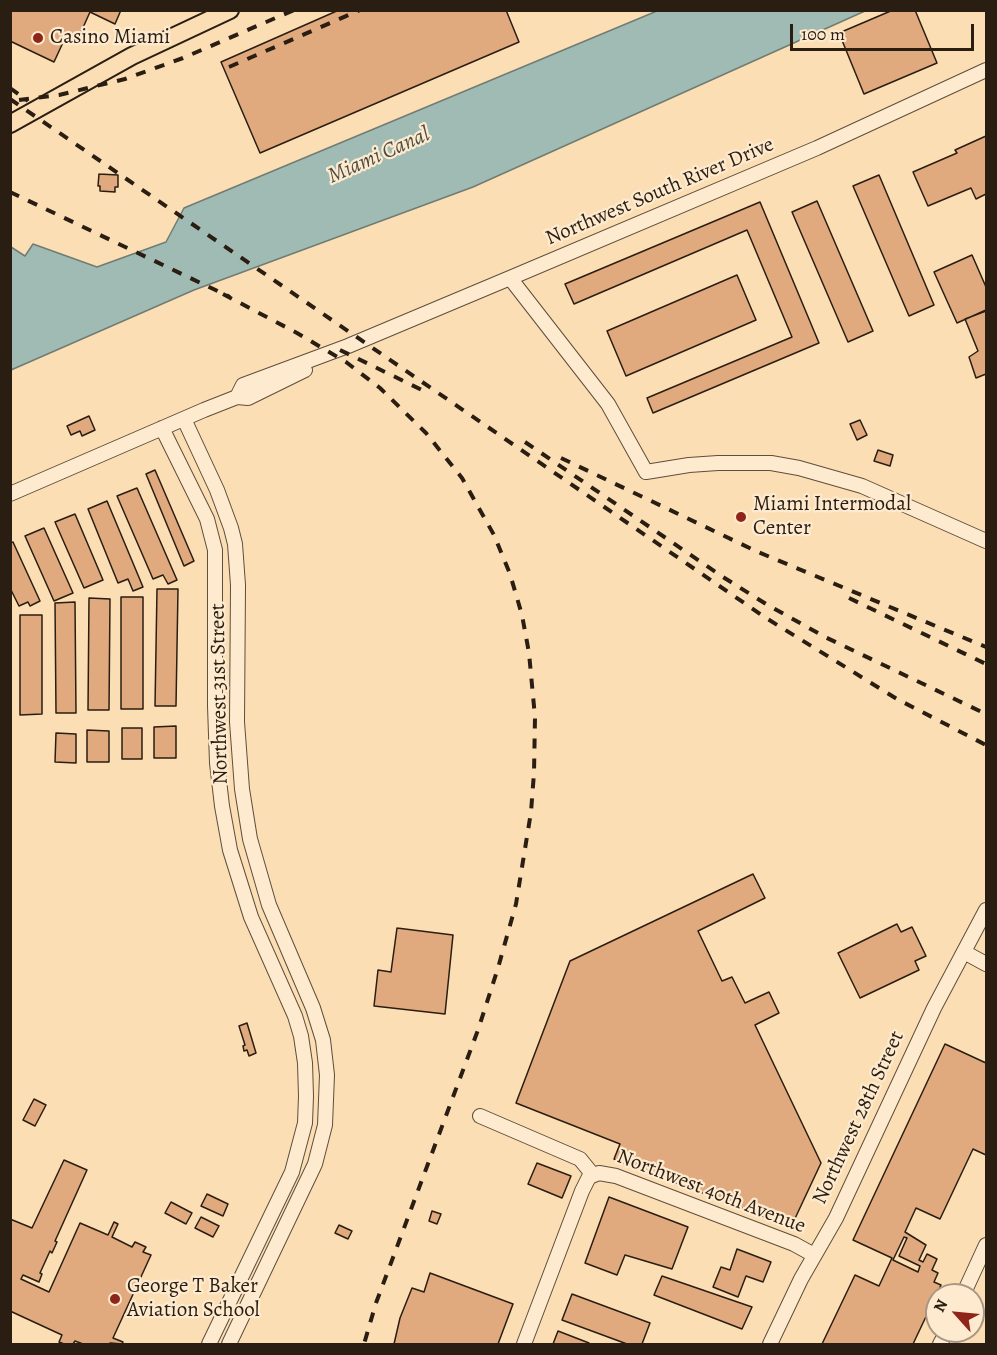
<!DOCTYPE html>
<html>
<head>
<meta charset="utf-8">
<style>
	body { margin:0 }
	#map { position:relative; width:997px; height:1355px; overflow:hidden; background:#fcdeb5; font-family:Alegreya,serif }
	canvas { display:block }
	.frame { position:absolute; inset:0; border:12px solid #291e11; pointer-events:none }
	.north { position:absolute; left:925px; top:1283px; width:60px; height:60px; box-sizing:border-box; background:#fdeacf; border:2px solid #a89883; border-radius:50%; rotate:297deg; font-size:16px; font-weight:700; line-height:24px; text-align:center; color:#291e11 }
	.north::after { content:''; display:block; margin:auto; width:21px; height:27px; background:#8f2418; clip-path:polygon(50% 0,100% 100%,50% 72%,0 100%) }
	.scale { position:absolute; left:790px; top:24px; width:184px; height:27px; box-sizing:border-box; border:3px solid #291e11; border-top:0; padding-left:8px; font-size:18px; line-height:21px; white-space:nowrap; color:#291e11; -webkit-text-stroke:4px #fdeacf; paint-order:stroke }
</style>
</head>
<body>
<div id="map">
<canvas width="997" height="1355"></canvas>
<div class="frame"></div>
<div class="north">N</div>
<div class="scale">100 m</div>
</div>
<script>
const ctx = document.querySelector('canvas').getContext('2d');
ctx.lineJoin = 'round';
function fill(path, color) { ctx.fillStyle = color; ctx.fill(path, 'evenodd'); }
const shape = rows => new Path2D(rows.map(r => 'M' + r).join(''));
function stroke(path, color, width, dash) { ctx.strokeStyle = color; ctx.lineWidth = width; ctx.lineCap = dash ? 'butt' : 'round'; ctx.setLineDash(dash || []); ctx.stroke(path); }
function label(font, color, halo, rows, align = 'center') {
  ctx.font = font + ' Alegreya,serif'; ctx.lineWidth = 4.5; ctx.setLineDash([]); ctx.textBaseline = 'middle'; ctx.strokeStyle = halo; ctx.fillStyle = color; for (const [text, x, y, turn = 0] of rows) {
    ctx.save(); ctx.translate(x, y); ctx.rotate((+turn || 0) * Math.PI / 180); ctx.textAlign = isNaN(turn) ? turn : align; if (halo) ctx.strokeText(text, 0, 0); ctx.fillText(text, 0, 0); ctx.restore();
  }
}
const water = shape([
	[657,11,865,11,473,187,194,290,11,370,11,247,25,256,33,244,97,267,166,242,184,208,657,11]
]);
fill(water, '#a0bbb3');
stroke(water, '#707c72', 1.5);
const building = shape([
	[10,10,121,10,115,24,90,12,77,41,66,36,54,62,10,41,10,10],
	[339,10,506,10,519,42,260,153,221,62,339,10],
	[893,10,915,10,937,63,864,94,839,33,893,10],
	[986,136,986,194,976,199,971,188,928,206,913,172,957,153,955,150,986,136],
	[99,174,118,175,118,187,115,187,115,192,100,191,100,186,98,186,99,174],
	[879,175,934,305,909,316,853,186,879,175],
	[817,201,873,331,848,342,792,212,817,201],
	[760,202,819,343,653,413,647,398,792,337,747,230,574,304,565,284,760,202],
	[972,255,986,287,986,310,957,323,934,272,972,255],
	[737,275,756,320,626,376,607,331,737,275],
	[986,311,986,374,976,378,969,357,978,351,965,319,986,311],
	[89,416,95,430,82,436,80,431,71,435,67,426,89,416],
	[860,420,867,435,857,440,850,424,860,420],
	[878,450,893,455,890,466,874,461,878,450],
	[155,470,194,561,184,566,146,474,155,470],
	[137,488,177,580,168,584,163,575,153,579,117,496,137,488],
	[107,501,143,587,133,591,128,579,118,583,88,509,107,501],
	[75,514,103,580,84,588,55,522,75,514],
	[44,528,73,593,54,601,25,536,44,528],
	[13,542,40,601,30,606,28,602,19,606,10,588,10,543,13,542],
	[157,589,178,589,176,706,155,706,157,589],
	[121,597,143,597,143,709,121,709,121,597],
	[89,598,110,599,109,710,88,710,89,598],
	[75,602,76,713,56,713,55,603,75,602],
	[20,615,42,615,42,714,20,715,20,615],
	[176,726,176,758,154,758,154,727,176,726],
	[122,728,142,728,142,759,122,759,122,728],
	[87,730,109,731,109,762,87,762,87,730],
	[56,733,76,734,76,763,55,762,56,733],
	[753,874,765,898,698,931,722,981,732,977,745,1003,769,992,779,1013,755,1025,821,1163,791,1227,614,1159,620,1144,516,1103,570,961,753,874],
	[897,924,901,932,912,927,926,956,915,961,919,970,860,998,838,953,897,924],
	[397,928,453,935,445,1014,374,1006,378,970,391,972,397,928],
	[247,1023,256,1053,249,1056,247,1050,244,1051,243,1046,245,1045,239,1026,247,1023],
	[945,1044,986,1063,986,1155,973,1149,940,1219,916,1208,905,1232,926,1245,919,1260,923,1262,927,1254,937,1259,932,1270,938,1273,934,1282,941,1285,913,1344,822,1344,855,1275,879,1286,892,1258,853,1240,945,1044],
	[904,1237,907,1238,899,1256,920,1266,918,1272,893,1260,904,1237],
	[34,1099,46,1105,35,1126,23,1120,34,1099],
	[64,1160,87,1170,55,1241,57,1242,52,1253,50,1251,40,1273,42,1274,39,1282,23,1275,21,1279,49,1292,80,1223,108,1235,114,1222,118,1224,112,1237,132,1247,135,1242,146,1247,143,1252,151,1255,113,1338,123,1342,122,1344,110,1343,110,1344,83,1344,75,1341,73,1344,64,1344,59,1342,62,1335,10,1311,10,1219,32,1228,64,1160],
	[537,1163,571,1176,562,1198,528,1184,537,1163],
	[207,1194,228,1204,223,1216,201,1206,207,1194],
	[609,1197,688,1227,672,1269,625,1255,617,1275,585,1263,609,1197],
	[171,1202,192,1213,186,1224,165,1213,171,1202],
	[432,1211,441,1214,437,1224,429,1221,432,1211],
	[201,1217,219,1226,213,1237,195,1228,201,1217],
	[339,1225,352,1231,348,1239,335,1233,339,1225],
	[737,1249,771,1262,763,1282,746,1276,738,1297,713,1287,721,1267,730,1270,737,1249],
	[430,1273,513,1304,498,1344,394,1344,400,1318,412,1288,424,1292,430,1273],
	[662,1276,752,1307,742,1329,654,1295,662,1276],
	[572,1294,650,1323,642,1344,627,1344,562,1320,572,1294],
	[558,1331,589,1343,589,1344,553,1344,558,1331]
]);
fill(building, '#e0a97e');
stroke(building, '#291e11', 1.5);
const minor = shape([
	[510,278,608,404,646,472,689,465,718,463,771,463,799,468,862,486,986,541],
	[237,397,243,385,348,346,510,278,817,148,986,70],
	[184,419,217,490,231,528,235,544,238,585,237,722,242,789,250,839,269,905,313,1008,323,1040,327,1075,325,1125,315,1164,229,1344],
	[162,428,207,519,215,550,215,706,217,763,222,806,230,850,251,917,295,1016,301,1036,305,1063,306,1096,305,1123,292,1172,209,1344],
	[10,494,204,410,237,397,248,398,305,370],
	[964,952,986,964],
	[480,1116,580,1159,593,1175],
	[963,1295,986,1245],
	[524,1344,582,1191,589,1177,599,1173,616,1176,794,1244,814,1255],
	[770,1344,801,1279,836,1218,934,1008,986,910],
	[940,1344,947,1331]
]);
const major = shape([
	[10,124,132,56,230,10]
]);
stroke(minor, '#5e4e3a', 16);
stroke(major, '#291e11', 20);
stroke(minor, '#fdeacf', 14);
stroke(major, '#fcdeb5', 16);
stroke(shape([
	[229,67,360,10],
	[10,88,28,101],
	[10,99,766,618,897,699,986,745],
	[19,100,59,95,125,79,183,58,294,10],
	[10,192,230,297],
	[223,294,297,333,346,362,380,388,426,433,462,478,494,535,510,574,522,615,529,653,535,717,534,773,531,812,516,904,498,968,478,1030,376,1303,364,1344],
	[340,350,424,391],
	[525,442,723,577,766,604,825,637,986,714],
	[561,458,758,552,986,647],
	[849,598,986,664]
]), '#291e11', 4, [10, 10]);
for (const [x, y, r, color] of [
	[38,38,6,"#8f2418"],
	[741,517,6,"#8f2418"],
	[115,1299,6,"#8f2418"]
]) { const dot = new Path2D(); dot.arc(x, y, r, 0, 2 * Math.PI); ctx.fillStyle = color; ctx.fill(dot); stroke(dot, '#fdeacf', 2); }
label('21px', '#291e11', '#fdeacf', [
	["Casino Miami",50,38],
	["Miami Intermodal",753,505],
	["Center",753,529],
	["George T Baker",127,1287],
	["Aviation School",127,1311]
], 'left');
label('21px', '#291e11', '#fdeacf', [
	["Northwest South River Drive",660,192,-23],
	["Northwest 31st Street",220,694,-91],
	["Northwest 28th Street",859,1118,-65],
	["Northwest 40th Avenue",711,1192,21]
]);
label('italic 22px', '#4d4d42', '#fdeacf', [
	["Miami Canal",379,156,-24]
]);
</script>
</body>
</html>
